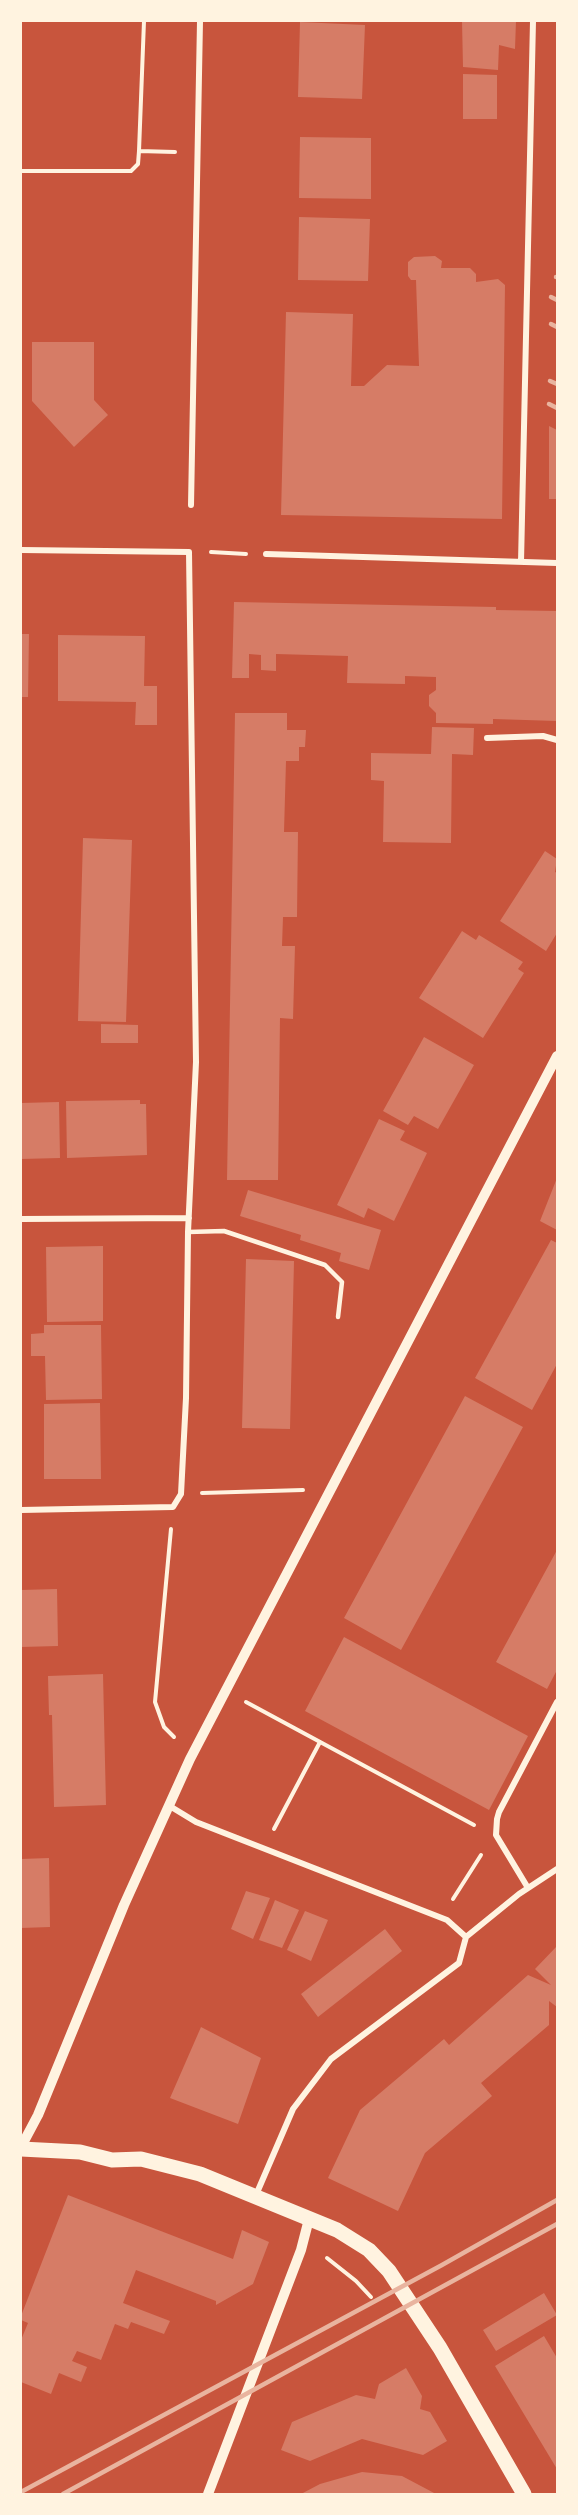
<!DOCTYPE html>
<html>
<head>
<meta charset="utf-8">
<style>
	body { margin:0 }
	#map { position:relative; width:578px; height:2515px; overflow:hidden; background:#c8553d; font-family:Overpass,sans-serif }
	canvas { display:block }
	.frame { position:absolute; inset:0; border:22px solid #fff3e0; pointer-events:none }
</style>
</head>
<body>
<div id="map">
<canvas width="578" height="2515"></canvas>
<div class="frame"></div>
</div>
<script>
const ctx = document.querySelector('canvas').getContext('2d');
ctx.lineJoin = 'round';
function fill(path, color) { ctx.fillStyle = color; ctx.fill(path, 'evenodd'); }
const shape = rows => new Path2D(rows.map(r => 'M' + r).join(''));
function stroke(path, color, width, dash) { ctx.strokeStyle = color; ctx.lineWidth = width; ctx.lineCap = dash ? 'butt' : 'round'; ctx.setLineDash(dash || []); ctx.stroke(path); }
fill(shape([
	[462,21,516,21,515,49,499,45,498,70,463,67],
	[300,22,365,25,362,99,298,97],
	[463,74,497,75,497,119,463,119],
	[300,137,371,138,371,199,299,198],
	[299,217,370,219,368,281,298,280],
	[435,256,442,261,441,268,470,268,476,274,476,282,498,279,505,285,502,519,281,515,286,312,353,314,351,386,364,386,387,365,419,366,416,280,411,280,408,276,408,262,414,257],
	[32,342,94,342,94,400,108,415,74,447,32,401],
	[549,426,557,430,557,499,549,499],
	[234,602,496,607,496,610,557,611,557,721,493,719,493,724,436,723,436,713,429,706,429,695,436,690,436,677,405,676,405,684,347,683,348,656,276,654,276,671,261,670,261,655,249,654,249,678,232,678],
	[21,634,29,634,28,697,21,697],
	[58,635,145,636,144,686,157,686,157,725,135,725,136,702,58,701],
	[235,713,287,713,287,730,306,730,305,747,299,747,299,761,286,761,284,832,298,832,297,917,283,917,282,946,295,946,293,1019,280,1018,278,1180,227,1180],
	[432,727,474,728,473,755,452,754,451,843,383,842,384,781,371,780,371,753,431,754],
	[83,838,132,840,126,1022,78,1021],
	[545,851,557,859,555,872,557,873,557,933,546,951,500,921],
	[462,931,476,940,479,935,523,962,518,969,524,973,483,1038,419,998],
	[101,1024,138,1025,138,1043,101,1043],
	[424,1037,474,1065,438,1129,414,1116,408,1125,383,1111],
	[140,1100,140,1104,146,1104,147,1155,67,1158,66,1101],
	[59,1102,60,1158,21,1159,21,1103],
	[379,1119,405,1131,400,1140,427,1153,394,1221,368,1208,364,1218,337,1205],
	[557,1178,557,1230,540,1221],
	[248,1190,381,1230,369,1270,339,1261,341,1253,300,1240,301,1235,240,1216],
	[551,1240,557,1243,557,1364,532,1410,475,1378],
	[103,1246,103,1321,47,1322,46,1247],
	[246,1259,294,1261,290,1429,242,1428],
	[44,1325,101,1325,102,1399,46,1400,45,1356,31,1356,31,1334,44,1333],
	[465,1396,523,1427,401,1650,344,1618],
	[100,1403,101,1479,44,1479,44,1404],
	[557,1550,557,1670,547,1689,496,1662],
	[57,1589,58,1646,21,1647,21,1590],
	[344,1637,528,1736,489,1810,305,1711],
	[103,1674,106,1805,54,1807,52,1715,49,1715,48,1676],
	[49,1858,50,1927,21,1928,21,1859],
	[246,1891,270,1898,253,1939,231,1929],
	[275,1900,299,1910,282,1948,259,1940],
	[305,1911,328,1920,311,1961,287,1950],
	[385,1929,402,1951,318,2017,301,1994],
	[557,1946,557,2007,549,2001,549,2025,481,2083,492,2096,425,2153,398,2211,328,2178,360,2110,444,2039,449,2045,528,1975,551,1985,535,1969],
	[201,2027,261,2058,238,2124,170,2098],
	[68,2195,233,2259,242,2230,269,2242,253,2284,216,2305,216,2301,136,2270,123,2303,170,2321,164,2334,131,2322,128,2329,115,2324,101,2360,77,2351,72,2361,87,2367,81,2382,59,2373,51,2394,21,2382,21,2340,28,2323,21,2320,21,2316],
	[544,2293,557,2315,496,2351,483,2330],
	[544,2336,557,2358,557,2469,495,2366],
	[406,2368,422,2396,420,2409,430,2412,447,2441,423,2455,362,2439,310,2461,281,2450,292,2422,356,2395,375,2399,379,2384],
	[362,2472,402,2476,436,2494,301,2494,320,2484]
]), '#d67c66');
stroke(shape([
	[139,151,144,21],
	[21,171,131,171,138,164,139,151,175,152],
	[211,552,246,554],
	[202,1493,303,1490],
	[171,1529,155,1702,164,1727,174,1737],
	[246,1702,474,1825],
	[274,1829,320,1742],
	[453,1899,481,1855],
	[327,2258,356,2281,371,2297]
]), '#fff3e0', 4);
stroke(shape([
	[188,1232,224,1231,325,1265,342,1282,338,1317]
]), '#fff3e0', 4.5);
stroke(shape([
	[191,505,200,21],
	[21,550,189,552,196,1062,188,1232,186,1398,181,1494,173,1507,21,1510],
	[266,554,557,563],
	[521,562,533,21],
	[487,738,543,736,557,740],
	[21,1219,189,1218],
	[168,1805,196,1822,447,1920,466,1937],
	[528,1888,496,1835,497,1819,499,1812,557,1702],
	[256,2195,293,2109,331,2059,459,1963,466,1937,519,1894,557,1869]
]), '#fff3e0', 6);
stroke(shape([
	[21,2147,38,2115,124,1905,190,1759,557,1056],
	[208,2494,301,2250,309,2219]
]), '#fff3e0', 10);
stroke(shape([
	[21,2149,80,2152,112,2160,141,2159,200,2174,337,2230,369,2250,389,2271,440,2348,524,2494]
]), '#fff3e0', 15);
stroke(shape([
	[556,277,557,277],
	[551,297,557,300],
	[551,324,557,327],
	[550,381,557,384],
	[549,404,557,408],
	[21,2492,442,2265,557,2200],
	[63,2494,557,2224]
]), '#e9b49f', 4.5);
</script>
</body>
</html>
